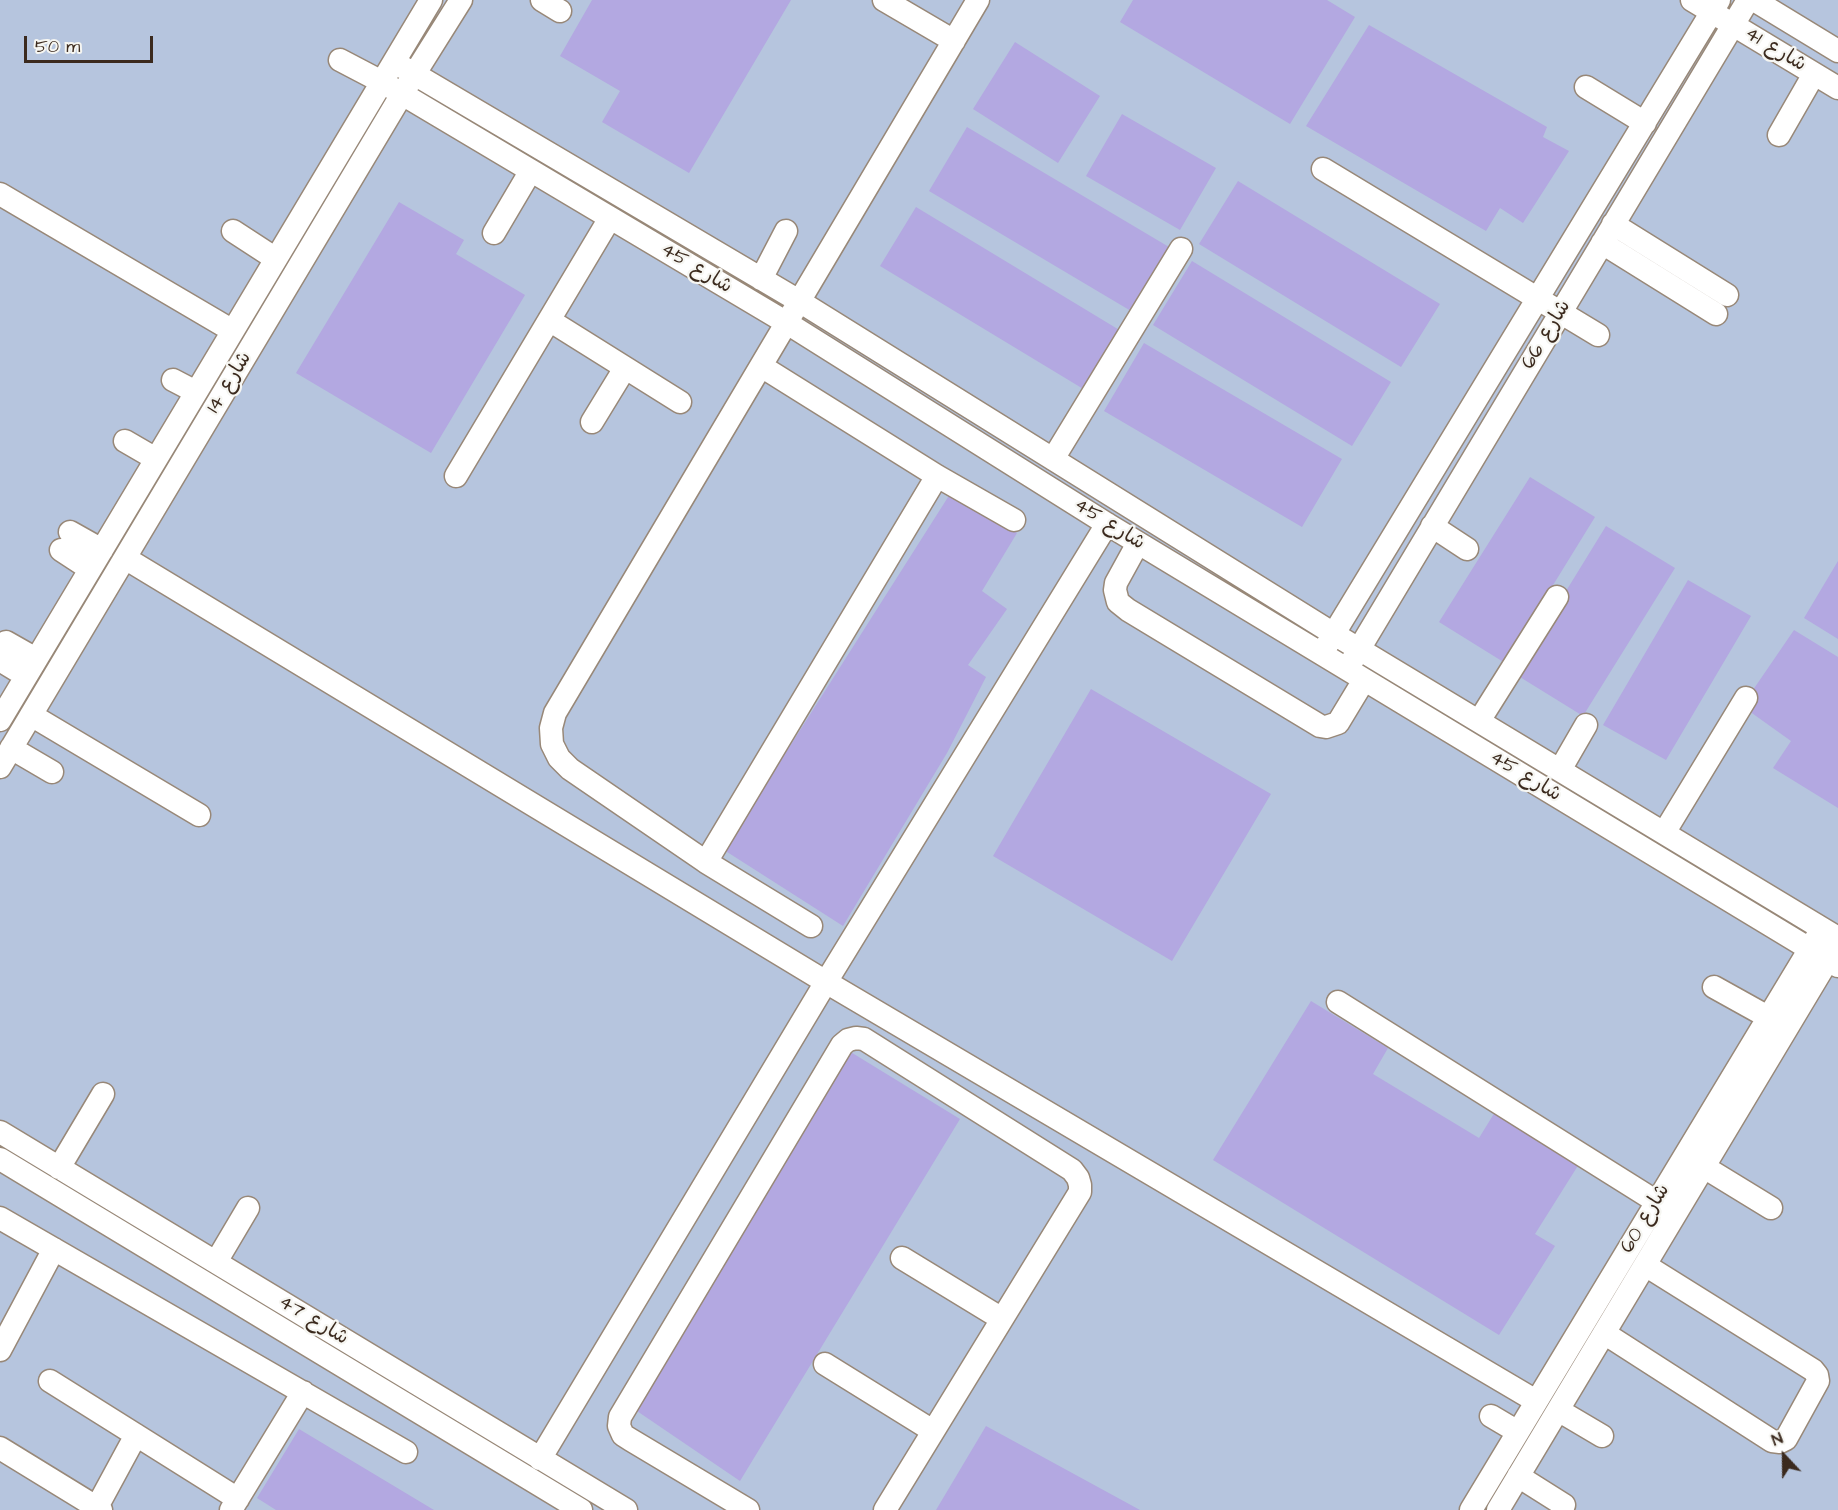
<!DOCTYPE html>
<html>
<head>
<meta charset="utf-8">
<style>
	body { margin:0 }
	#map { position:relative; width:1838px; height:1510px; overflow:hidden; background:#f4e6d3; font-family:"Architects Daughter",sans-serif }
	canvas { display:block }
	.north { position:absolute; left:1754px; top:1426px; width:60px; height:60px; -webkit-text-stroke:4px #f6f6f2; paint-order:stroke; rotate:338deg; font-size:16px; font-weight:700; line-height:24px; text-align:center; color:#3b2a1e }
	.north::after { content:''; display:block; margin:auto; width:21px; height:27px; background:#3b2a1e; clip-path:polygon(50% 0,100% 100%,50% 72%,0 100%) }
	.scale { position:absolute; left:24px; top:36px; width:129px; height:27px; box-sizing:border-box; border:3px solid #3b2a1e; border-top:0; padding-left:8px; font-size:18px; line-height:21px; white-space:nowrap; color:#3b2a1e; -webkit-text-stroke:4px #f6f6f2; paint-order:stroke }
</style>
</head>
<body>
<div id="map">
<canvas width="1838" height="1510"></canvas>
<div class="north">N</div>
<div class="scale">50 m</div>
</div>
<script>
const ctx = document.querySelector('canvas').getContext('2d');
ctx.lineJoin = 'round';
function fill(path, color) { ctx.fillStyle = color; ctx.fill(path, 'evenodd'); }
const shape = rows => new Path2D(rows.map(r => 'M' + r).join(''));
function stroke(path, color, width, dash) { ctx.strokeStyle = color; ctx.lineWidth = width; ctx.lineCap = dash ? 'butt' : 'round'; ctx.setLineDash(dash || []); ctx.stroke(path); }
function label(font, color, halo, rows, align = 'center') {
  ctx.font = font + ' "Architects Daughter","Playpen Sans Arabic",sans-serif'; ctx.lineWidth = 4.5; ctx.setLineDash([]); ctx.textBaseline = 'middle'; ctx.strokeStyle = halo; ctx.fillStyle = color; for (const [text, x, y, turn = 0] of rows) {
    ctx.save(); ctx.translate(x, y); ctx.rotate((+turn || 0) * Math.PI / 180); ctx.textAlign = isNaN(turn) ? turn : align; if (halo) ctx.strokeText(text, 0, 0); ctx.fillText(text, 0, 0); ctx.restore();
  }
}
fill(shape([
	[0,0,1838,0,1838,1510,0,1510]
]), '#b6c5de');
fill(shape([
	[592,0,791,0,689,173,602,122,620,91,560,56],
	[1133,0,1327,0,1355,17,1290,124,1120,22],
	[1369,25,1547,127,1543,137,1569,151,1523,223,1500,208,1486,231,1306,126],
	[1015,42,1100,96,1058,163,973,109],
	[1122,114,1216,168,1180,230,1086,176],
	[967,127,1169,247,1131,311,929,191],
	[1238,181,1440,304,1401,367,1199,244],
	[399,202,464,240,456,254,525,295,431,453,296,373],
	[916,207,1121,331,1085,390,880,266],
	[1192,261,1391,382,1352,446,1153,325],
	[1144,343,1342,459,1302,527,1104,411],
	[1530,477,1595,517,1505,663,1439,622],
	[950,494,1017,533,982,591,1007,609,968,665,986,677,947,753,843,926,724,850],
	[1606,526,1675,568,1583,716,1515,674],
	[1838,561,1838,639,1804,618],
	[1688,580,1751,616,1666,760,1603,725],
	[1794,630,1838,657,1838,808,1773,768,1791,741,1742,706],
	[1091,689,1271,794,1172,961,993,856],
	[1311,1001,1388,1048,1373,1074,1479,1138,1495,1112,1579,1164,1535,1234,1555,1246,1499,1335,1213,1160],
	[849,1051,960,1119,740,1481,634,1409],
	[986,1426,1140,1510,936,1510],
	[299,1429,434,1510,276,1510,257,1498]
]), '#b3a8e1');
const minor = shape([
	[542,0,560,11],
	[884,0,954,41],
	[1692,0,1838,88],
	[1754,0,1838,51],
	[340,60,382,82,787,323,1107,524,1838,966],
	[394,62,799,301,1334,634,1838,938],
	[1586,87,1645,123],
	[1779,135,1814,74],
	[1323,169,1598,335],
	[0,194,233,331],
	[1613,224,1727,295],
	[233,231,276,259],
	[494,233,530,172],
	[1602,243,1716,314],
	[761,279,786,231],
	[549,320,680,402],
	[761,366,937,476,1014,520],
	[173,380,196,392],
	[592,422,625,368],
	[125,441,156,459],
	[1053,459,1181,249],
	[456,476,610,218],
	[1432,526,1467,549],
	[70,532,102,550],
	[1138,543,1116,583,1115,590,1118,602,1128,610,1320,726,1326,727,1338,723,1364,680],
	[61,550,90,569],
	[125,558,826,982,1536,1401],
	[6,642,36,659],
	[1327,645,1719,0],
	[0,660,26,676],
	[1352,661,1748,0],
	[31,715,199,815],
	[0,720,431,0],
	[1479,721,1557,597],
	[11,748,52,772],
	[0,767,402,94,461,0],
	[1560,770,1586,725],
	[1664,833,1746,698],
	[706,862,937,476],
	[811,926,706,862,570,769,559,758,552,744,551,728,555,713,978,0],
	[1714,987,1768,1017],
	[1338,1002,1657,1202],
	[0,1132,626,1510],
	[0,1159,581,1510],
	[1704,1167,1771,1208],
	[59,1168,103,1094],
	[0,1218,406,1452],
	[902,1258,1002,1319],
	[216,1262,248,1208],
	[1604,1333,1772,1441,1780,1442,1786,1439,1818,1381,1817,1375,1813,1370,1645,1265],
	[0,1350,54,1249],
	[825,1364,933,1431],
	[50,1381,238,1499],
	[1558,1410,1602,1436],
	[1491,1416,1518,1432],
	[0,1448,101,1510],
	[540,1459,826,982,1107,524],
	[1518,1476,1564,1505],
	[97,1507,136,1435],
	[231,1510,303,1392],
	[748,1510,631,1440,623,1435,619,1426,620,1417,842,1045,848,1040,856,1038,864,1039,1072,1170,1078,1178,1080,1185,1080,1192,885,1510],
	[1471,1510,1817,937],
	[1498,1510,1835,948]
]);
stroke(minor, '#988878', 25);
stroke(minor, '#fff', 22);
label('20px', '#3b2a1e', '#f6f6f2', [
	["شارع 41",1775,50,31],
	["شارع 45",696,269,31],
	["شارع 66",1547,335,-59],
	["شارع 14",230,383,-59],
	["شارع 45",1109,525,32],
	["شارع 45",1525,777,31],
	["شارع 60",1646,1219,-59],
	["شارع 47",313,1321,31]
]);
</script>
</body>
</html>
